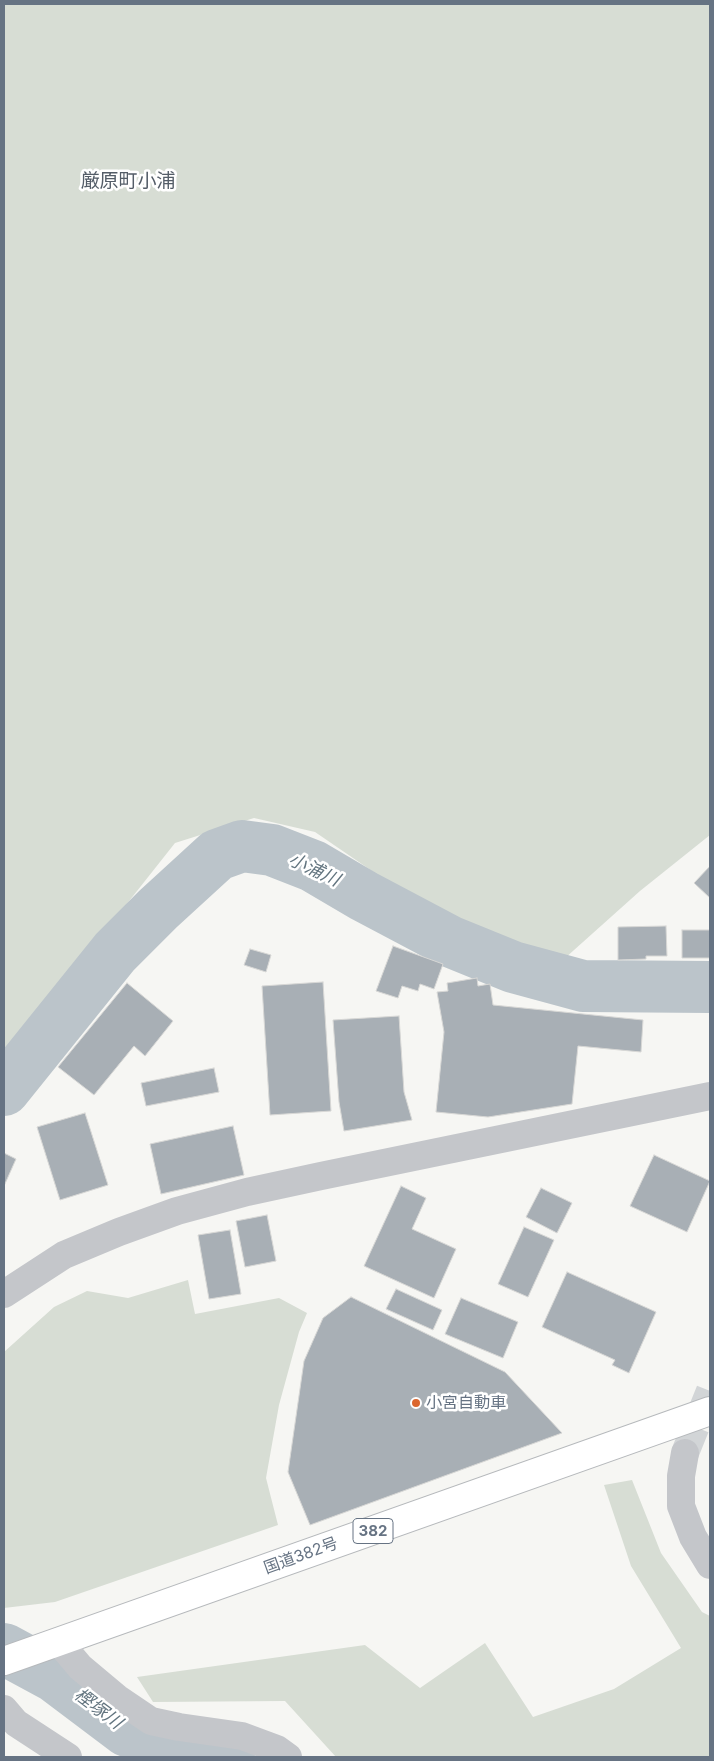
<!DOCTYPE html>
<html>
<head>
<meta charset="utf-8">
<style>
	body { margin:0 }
	#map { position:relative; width:714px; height:1761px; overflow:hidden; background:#f6f6f3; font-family:Inter,sans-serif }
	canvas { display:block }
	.frame { position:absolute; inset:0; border:5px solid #667383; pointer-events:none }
</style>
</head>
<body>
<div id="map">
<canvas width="714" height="1761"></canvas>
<div class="frame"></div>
</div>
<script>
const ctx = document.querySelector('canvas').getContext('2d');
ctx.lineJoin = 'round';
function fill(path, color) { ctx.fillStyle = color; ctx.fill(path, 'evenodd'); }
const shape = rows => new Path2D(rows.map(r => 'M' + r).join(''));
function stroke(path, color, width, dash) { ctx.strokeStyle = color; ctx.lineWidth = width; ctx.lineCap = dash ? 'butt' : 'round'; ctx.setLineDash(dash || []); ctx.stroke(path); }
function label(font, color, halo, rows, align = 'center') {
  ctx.font = font + ' Inter,"Noto Sans JP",sans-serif'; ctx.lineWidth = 5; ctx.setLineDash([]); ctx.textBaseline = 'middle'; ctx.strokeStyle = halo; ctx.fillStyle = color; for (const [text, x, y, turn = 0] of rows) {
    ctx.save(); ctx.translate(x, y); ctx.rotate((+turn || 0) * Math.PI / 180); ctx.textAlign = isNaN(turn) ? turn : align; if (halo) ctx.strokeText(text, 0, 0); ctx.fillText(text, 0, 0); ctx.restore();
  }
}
fill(shape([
	[4,4,710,4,710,835,640,891,564,959,524,951,429,910,315,832,254,818,175,843,4,1059],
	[188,1280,195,1314,279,1298,307,1313,299,1332,279,1405,266,1478,278,1525,55,1602,4,1608,4,1352,54,1307,87,1291,128,1298],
	[632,1480,661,1553,702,1612,710,1616,710,1757,336,1757,285,1701,153,1702,137,1677,365,1645,420,1688,485,1643,533,1717,614,1689,681,1648,631,1566,604,1485]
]), '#d7ddd4');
stroke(shape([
	[4,1090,115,952,158,909,217,855,242,846,272,850,313,866,364,896,449,941,513,967,583,986,710,987],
	[4,1649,54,1676,127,1731,229,1757]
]), '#bbc4ca', 52);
const building = shape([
	[710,866,710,898,694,883,710,866],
	[666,926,667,956,646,956,646,959,618,960,618,927,666,926],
	[682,930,710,930,710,958,682,958,682,930],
	[393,946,443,964,434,989,420,984,418,991,402,986,398,998,376,991,393,946],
	[250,949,271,955,266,972,244,965,250,949],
	[477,978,478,986,490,984,493,1005,643,1020,641,1052,578,1046,572,1104,488,1117,436,1112,444,1032,437,992,448,991,447,983,477,978],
	[323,982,331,1111,270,1115,262,986,323,982],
	[127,983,173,1021,145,1056,134,1046,94,1095,58,1067,127,983],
	[399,1016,404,1092,412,1120,344,1131,339,1102,333,1020,399,1016],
	[214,1068,219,1092,146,1106,141,1083,214,1068],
	[85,1113,108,1185,60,1200,37,1127,85,1113],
	[233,1126,244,1175,161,1194,150,1144,233,1126],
	[4,1153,16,1159,4,1186,4,1153],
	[654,1155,710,1181,687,1232,630,1206,654,1155],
	[401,1186,426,1198,412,1229,456,1249,434,1298,364,1266,401,1186],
	[541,1188,572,1203,557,1233,526,1217,541,1188],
	[267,1215,276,1261,245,1267,236,1221,267,1215],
	[524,1227,554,1240,528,1297,498,1284,524,1227],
	[230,1230,241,1294,209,1299,198,1235,230,1230],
	[567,1272,656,1312,629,1373,612,1365,615,1360,542,1327,567,1272],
	[396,1289,442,1310,433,1330,386,1309,396,1289],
	[351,1297,505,1372,562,1433,310,1525,288,1472,304,1361,323,1318,351,1297],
	[461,1298,518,1322,503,1358,445,1334,461,1298]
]);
fill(building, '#a8afb5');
stroke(building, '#d7d7d5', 1);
stroke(shape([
	[685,1453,710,1391]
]), '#d2d5d7', 28, [28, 14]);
const highway = shape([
	[4,1661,710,1411]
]);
stroke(highway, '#b6b9bc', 30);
stroke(shape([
	[4,1294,64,1255,119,1232,177,1211,247,1192,321,1176,710,1096],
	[685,1453,681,1476,681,1506,693,1537,710,1565],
	[59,1642,80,1667,117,1698,151,1721,179,1727,242,1736,277,1749,288,1757],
	[4,1709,16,1723,68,1757]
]), '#c4c6ca', 28);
stroke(highway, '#fff', 28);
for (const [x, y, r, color] of [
	[416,1403,5,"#db662e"]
]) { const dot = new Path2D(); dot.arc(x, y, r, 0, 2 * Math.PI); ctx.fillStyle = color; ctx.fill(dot); stroke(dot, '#fff', 2); }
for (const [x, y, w] of [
	[373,1531,40]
]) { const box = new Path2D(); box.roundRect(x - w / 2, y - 12.5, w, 25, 4); ctx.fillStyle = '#fff'; ctx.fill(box); stroke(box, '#667383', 1); }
label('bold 15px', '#667383', null, [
	["382",373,1531]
]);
label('16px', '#667383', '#fff', [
	["小宮自動車",426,1403]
], 'left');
label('16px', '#667383', '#fff', [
	["国道382号",301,1556,-20]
]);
label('italic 18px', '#62747f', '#fff', [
	["小浦川",314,870,25],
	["樫塚川",98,1709,37]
]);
label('19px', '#545d68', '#fff', [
	["厳原町小浦",128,181]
]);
</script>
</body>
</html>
